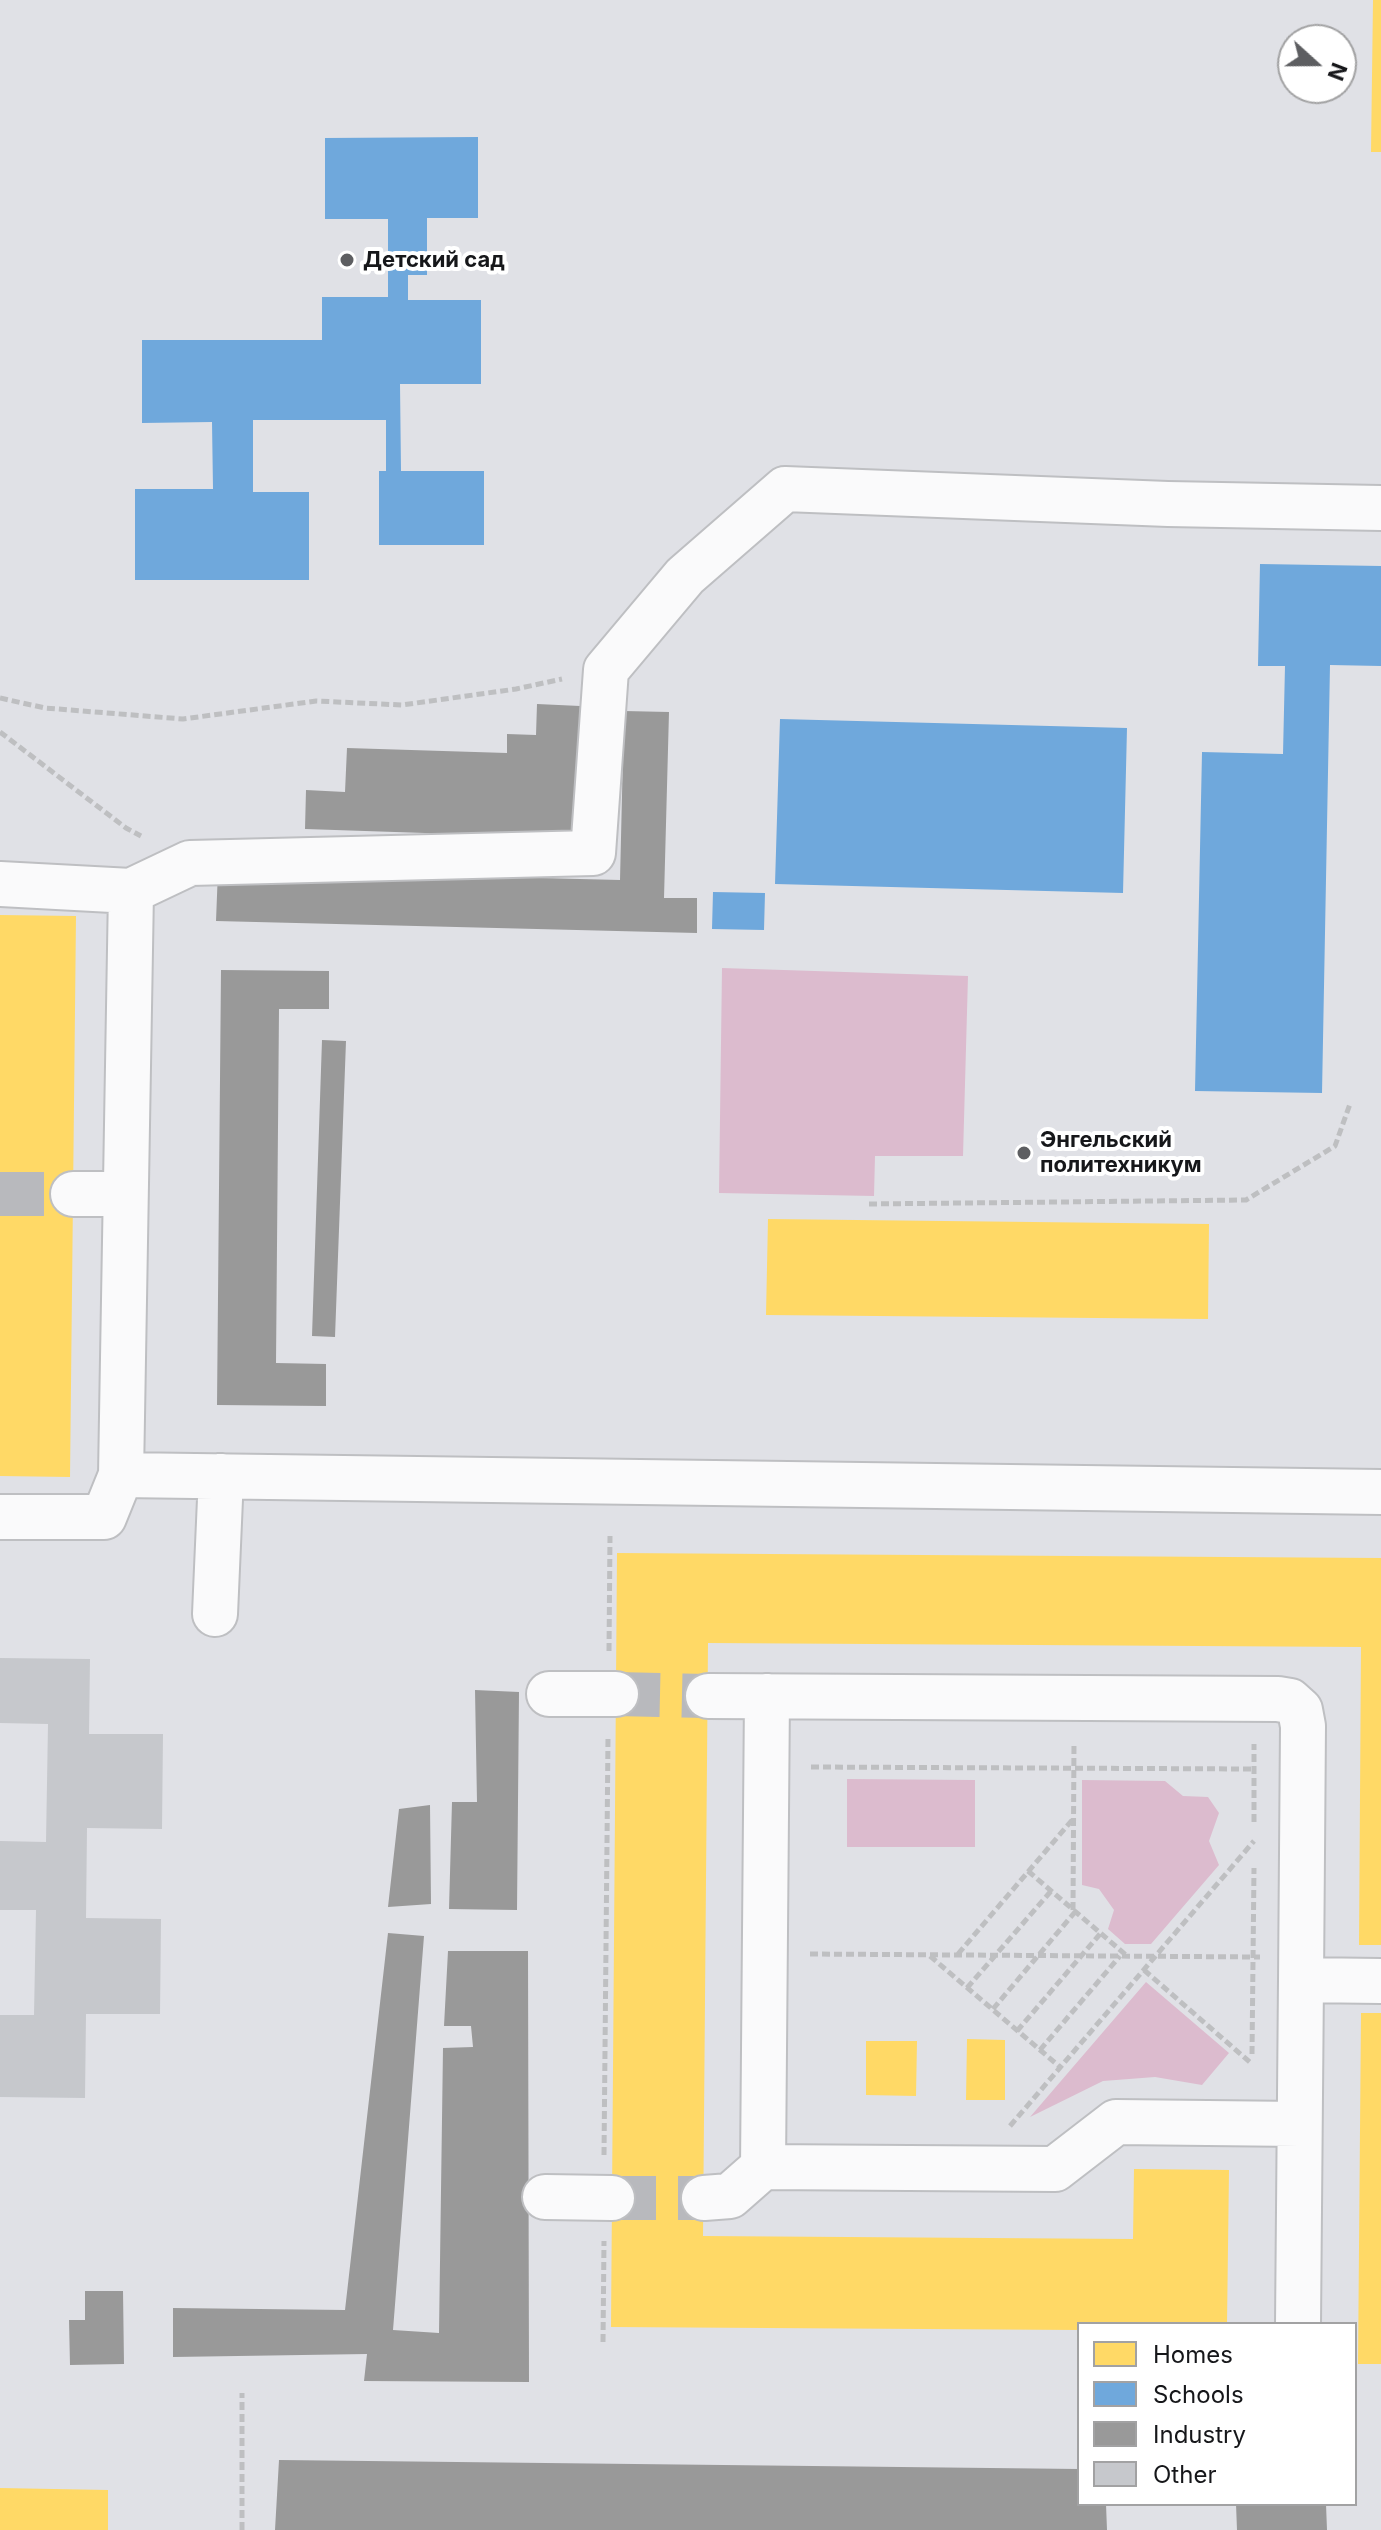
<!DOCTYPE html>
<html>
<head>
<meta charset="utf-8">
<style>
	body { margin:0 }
	#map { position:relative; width:1381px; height:2530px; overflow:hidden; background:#e0e1e6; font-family:Inter,sans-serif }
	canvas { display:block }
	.legend { position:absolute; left:1077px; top:2322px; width:280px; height:184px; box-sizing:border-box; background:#fff; border:2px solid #a2a2a3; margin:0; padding:10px 14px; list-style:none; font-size:24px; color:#16171a }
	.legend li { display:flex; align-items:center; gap:16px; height:40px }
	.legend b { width:40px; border:2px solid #a2a2a3 }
	.north { position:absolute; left:1277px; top:24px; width:80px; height:80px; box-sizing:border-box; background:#fff; border:2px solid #a2a2a3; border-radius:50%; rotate:111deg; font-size:22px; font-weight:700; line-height:32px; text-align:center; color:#16171a }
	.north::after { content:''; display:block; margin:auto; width:28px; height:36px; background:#5d5e61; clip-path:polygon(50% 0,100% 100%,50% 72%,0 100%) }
</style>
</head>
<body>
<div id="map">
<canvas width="1381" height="2530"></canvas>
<ul class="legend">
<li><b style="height:22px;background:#ffd966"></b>Homes</li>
<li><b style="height:22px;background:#6fa8dc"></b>Schools</li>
<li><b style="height:22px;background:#999"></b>Industry</li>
<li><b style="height:22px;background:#c6c8cc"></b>Other</li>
</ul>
<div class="north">N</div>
</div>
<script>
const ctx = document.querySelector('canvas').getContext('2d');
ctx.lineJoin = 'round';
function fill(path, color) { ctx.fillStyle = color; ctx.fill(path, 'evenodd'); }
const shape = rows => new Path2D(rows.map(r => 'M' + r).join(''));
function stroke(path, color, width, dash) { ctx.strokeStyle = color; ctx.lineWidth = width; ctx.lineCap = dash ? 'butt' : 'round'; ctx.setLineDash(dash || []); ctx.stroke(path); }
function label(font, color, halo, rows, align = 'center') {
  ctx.font = font + ' Inter,sans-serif'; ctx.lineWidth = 8; ctx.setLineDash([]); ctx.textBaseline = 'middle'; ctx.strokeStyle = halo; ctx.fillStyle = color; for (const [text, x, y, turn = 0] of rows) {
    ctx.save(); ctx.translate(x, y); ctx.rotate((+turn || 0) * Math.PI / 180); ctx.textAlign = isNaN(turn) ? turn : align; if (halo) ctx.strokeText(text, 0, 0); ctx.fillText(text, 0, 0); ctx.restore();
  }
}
fill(shape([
	[722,968,968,976,963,1156,875,1156,874,1196,719,1193],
	[847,1779,975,1780,975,1847,847,1847],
	[1082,1780,1165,1781,1183,1796,1208,1797,1219,1813,1209,1841,1219,1865,1151,1944,1125,1944,1108,1929,1114,1910,1099,1889,1082,1885],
	[1146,1982,1229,2053,1202,2085,1155,2077,1103,2081,1030,2117]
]), '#dcbbce');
fill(shape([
	[1373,0,1381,0,1381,152,1371,152],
	[0,915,76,916,70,1477,0,1476],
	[768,1219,1209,1224,1208,1319,766,1315],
	[617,1553,1381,1558,1381,1945,1359,1945,1361,1647,708,1643,703,2236,1133,2239,1134,2169,1229,2170,1227,2324,1079,2324,1079,2330,611,2327],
	[1361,2013,1381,2013,1381,2364,1358,2364],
	[967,2039,1005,2040,1005,2100,966,2100],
	[866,2041,917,2041,916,2096,866,2095],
	[0,2488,108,2490,108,2530,0,2530]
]), '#ffd966');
fill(shape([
	[478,137,478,218,427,218,427,275,408,275,408,300,481,300,481,384,400,384,401,471,484,471,484,545,379,545,379,471,386,471,386,420,253,420,253,492,309,492,309,580,135,580,135,489,213,489,212,422,142,423,142,340,322,340,322,297,388,297,388,219,325,219,325,138],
	[1260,564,1381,566,1381,666,1330,665,1322,1093,1195,1091,1202,752,1283,754,1285,666,1258,666],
	[780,719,1127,728,1123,893,775,884],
	[713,892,765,893,764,930,712,929]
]), '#6fa8dc');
fill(shape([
	[537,704,580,706,575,838,305,829,306,790,345,792,347,748,507,753,507,734,536,735],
	[624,711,669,712,664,898,697,898,697,933,216,921,218,870,620,880],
	[221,970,329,971,329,1009,279,1009,276,1363,326,1364,326,1406,217,1405],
	[322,1040,346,1041,335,1337,312,1336],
	[475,1690,519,1692,517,1910,449,1909,452,1802,477,1802],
	[430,1805,431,1904,388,1907,399,1809],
	[388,1933,424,1936,393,2330,439,2333,443,2048,473,2047,471,2026,444,2026,448,1951,528,1951,529,2382,364,2381,367,2354,173,2357,173,2308,345,2310],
	[85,2291,123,2291,124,2364,70,2365,69,2320,85,2320],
	[279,2460,1079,2469,1079,2504,1106,2504,1107,2530,275,2530],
	[1236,2504,1326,2504,1327,2530,1237,2530]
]), '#999');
fill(shape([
	[0,1658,90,1659,89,1734,163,1734,162,1829,87,1828,86,1918,161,1919,160,2014,86,2014,85,2098,0,2097,0,2015,34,2015,36,1910,0,1910,0,1841,46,1842,48,1724,0,1723]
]), '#c6c8cc');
stroke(shape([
	[0,1194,73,1194],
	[616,1694,708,1696],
	[612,2198,704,2198]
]), '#b8b9bd', 44, [44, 22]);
const minor = shape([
	[1381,508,1168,504,785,489,685,576,606,670,593,853,190,863,131,891,121,1475,1381,1492],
	[0,884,131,891],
	[73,1194,125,1194],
	[0,1517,104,1517,121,1475],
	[215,1614,221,1476],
	[549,1694,616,1694],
	[708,1696,1278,1699,1290,1701,1300,1710,1303,1726,1301,1980,1381,1981],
	[767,1696,763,2167,1055,2169,1116,2122,1299,2124],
	[545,2197,612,2198],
	[704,2198,730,2196,763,2167],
	[1298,2324,1301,1980]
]);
stroke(minor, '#bebfc2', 48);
stroke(shape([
	[0,698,45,708,183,719,316,701,402,705,516,689,562,679],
	[0,732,126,828,141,836],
	[869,1204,1246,1200,1335,1146,1350,1104],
	[609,1651,610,1536],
	[811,1767,1254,1769],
	[1254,1822,1254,1744],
	[1028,1871,1126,1955],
	[1073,1910,1074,1742],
	[810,1954,1260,1957],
	[958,1954,1073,1819],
	[930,1956,1060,2067],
	[1144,1970,1252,2064],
	[967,1988,1051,1891],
	[993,2009,1075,1912],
	[1017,2031,1100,1934],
	[1040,2050,1120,1956],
	[1252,2054,1254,1868],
	[1010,2126,1254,1841],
	[604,2155,608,1737],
	[603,2342,604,2241],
	[242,2530,242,2393]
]), '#bebfc1', 5, [8, 4]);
stroke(minor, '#fafafb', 44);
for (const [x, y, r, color] of [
	[347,260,8,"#5d5e61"],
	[1024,1153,8,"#5d5e61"]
]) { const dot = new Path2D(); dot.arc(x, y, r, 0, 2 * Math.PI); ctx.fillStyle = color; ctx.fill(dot); stroke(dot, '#fff', 3); }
label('bold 22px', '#16171a', '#fff', [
	["Детский сад",363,260],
	["Энгельский",1040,1140],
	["политехникум",1040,1165]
], 'left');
</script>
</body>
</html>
